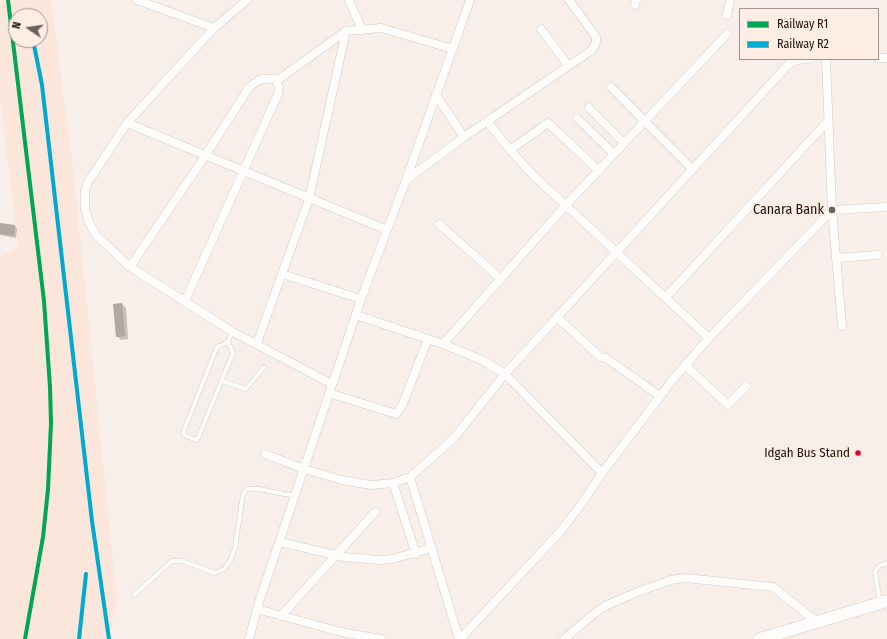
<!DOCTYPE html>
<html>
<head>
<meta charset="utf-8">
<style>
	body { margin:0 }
	#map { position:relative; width:887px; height:639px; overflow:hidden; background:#f8efea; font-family:"Fira Sans Condensed",sans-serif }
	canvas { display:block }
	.legend { position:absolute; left:739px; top:8px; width:140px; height:52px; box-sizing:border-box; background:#feede4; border:1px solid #a4968e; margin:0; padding:5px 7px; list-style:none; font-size:12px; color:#1d130e }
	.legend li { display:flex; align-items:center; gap:8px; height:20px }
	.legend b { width:20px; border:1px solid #a4968e }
	.north { position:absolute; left:8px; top:8px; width:40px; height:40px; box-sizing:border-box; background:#feede4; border:1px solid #a4968e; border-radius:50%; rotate:283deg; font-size:11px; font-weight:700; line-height:16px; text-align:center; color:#1d130e }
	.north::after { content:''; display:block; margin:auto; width:14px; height:18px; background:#6a605b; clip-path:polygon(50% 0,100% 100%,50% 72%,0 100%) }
</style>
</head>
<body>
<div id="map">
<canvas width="887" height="639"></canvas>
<ul class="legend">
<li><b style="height:5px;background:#00a651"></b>Railway R1</li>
<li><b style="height:5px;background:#00a9ce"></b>Railway R2</li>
</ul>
<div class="north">N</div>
</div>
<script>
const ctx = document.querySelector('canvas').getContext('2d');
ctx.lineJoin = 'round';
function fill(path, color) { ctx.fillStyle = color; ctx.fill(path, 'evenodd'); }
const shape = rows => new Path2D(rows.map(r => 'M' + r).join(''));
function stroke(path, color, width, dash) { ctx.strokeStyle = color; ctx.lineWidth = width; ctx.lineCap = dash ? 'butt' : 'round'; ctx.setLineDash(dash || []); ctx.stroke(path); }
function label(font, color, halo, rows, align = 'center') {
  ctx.font = font + ' "Fira Sans Condensed",sans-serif'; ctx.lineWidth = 3.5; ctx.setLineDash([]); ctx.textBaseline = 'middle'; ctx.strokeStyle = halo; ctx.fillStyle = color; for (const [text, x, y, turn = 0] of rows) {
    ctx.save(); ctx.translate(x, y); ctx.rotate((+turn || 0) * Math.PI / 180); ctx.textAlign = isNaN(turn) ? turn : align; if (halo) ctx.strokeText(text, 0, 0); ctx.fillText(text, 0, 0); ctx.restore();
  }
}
fill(shape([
	[0,0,51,0,73,167,117,602,108,639,0,639,0,258,18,247,0,96],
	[16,16,40,16,40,40,16,40]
]), '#fae6db');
fill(shape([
	[0,224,15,226,17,229,16,238,0,235],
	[122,304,126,308,128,339,121,340,117,336]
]), '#0003');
fill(shape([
	[0,223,15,225,14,236,0,234],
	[122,303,125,336,116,337,113,304]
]), '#b0a8a3');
const lane = shape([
	[228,342,233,353,198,438,196,440,184,435,183,433,217,347,228,342,232,332],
	[222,381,246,389,264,367],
	[134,595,172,561,182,561,215,573,224,569,231,559,235,548,243,494,247,489,259,489,295,496],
	[880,603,875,572,879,566,887,563]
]);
const street = shape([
	[137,0,214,28],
	[247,0,214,28,127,123,88,182,85,190,85,208,88,220,96,235,130,267,233,332,332,384],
	[349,0,362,30],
	[635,4,636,0],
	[727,15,730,0],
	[541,29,568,65],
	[878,58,887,58],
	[826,59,832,210,842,326],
	[611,87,692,169],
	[436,95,464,137],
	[589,108,624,143],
	[577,118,614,154],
	[487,121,510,150,533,175,709,338],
	[127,123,387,230],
	[510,150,548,123,599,171],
	[406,180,464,137,592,50,596,42,596,37,569,0],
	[439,224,501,279],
	[836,258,878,255],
	[130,267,205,156,250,86,261,79,279,79,346,31],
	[282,274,361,299],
	[666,297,828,121],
	[185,301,278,94,279,87,276,80],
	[356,315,443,344,482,360,505,374,602,473],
	[558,318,600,357,606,358,660,396],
	[257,343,309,199,346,31,381,28,453,49],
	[443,344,565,206,727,34],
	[685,365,728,405,746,386],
	[329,393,396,414,402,406,428,339],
	[265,454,304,469,342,480,371,485,393,483,410,477,454,438,505,374,788,65,796,60,809,59],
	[410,477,459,639],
	[393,483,416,554],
	[280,542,344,557,379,560,392,559,432,548],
	[257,609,341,632,381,639],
	[281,616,375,512],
	[249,639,259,602,361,299,406,180,470,0],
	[460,639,560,532,583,502,602,473,674,378,709,338,832,210,887,207],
	[564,639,595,613,607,605,640,591,671,580,685,578,773,587,817,622]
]);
const secondary = shape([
	[760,639,887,601]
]);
stroke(lane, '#d3cac5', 5);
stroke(street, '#d3cac5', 9);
stroke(secondary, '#d3cac5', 13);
stroke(lane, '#fefdfc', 4);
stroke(street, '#fefdfc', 8);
stroke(secondary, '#fefdfc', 12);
stroke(shape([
	[8,0,44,301,50,387,51,423,48,489,43,537,25,639]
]), '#00a651', 4);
stroke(shape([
	[33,40,42,85,92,521,109,639],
	[79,639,86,574]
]), '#00a9ce', 4);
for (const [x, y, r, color] of [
	[832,210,4,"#6a605b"],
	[858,453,3.5,"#e4002b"]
]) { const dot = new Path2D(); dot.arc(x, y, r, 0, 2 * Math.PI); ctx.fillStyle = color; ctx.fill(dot); stroke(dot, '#feede4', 1.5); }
label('13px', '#1d130e', '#feede4', [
	["Idgah Bus Stand",850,453]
], 'right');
label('14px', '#1d130e', '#feede4', [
	["Canara Bank",824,210]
], 'right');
</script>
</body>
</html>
